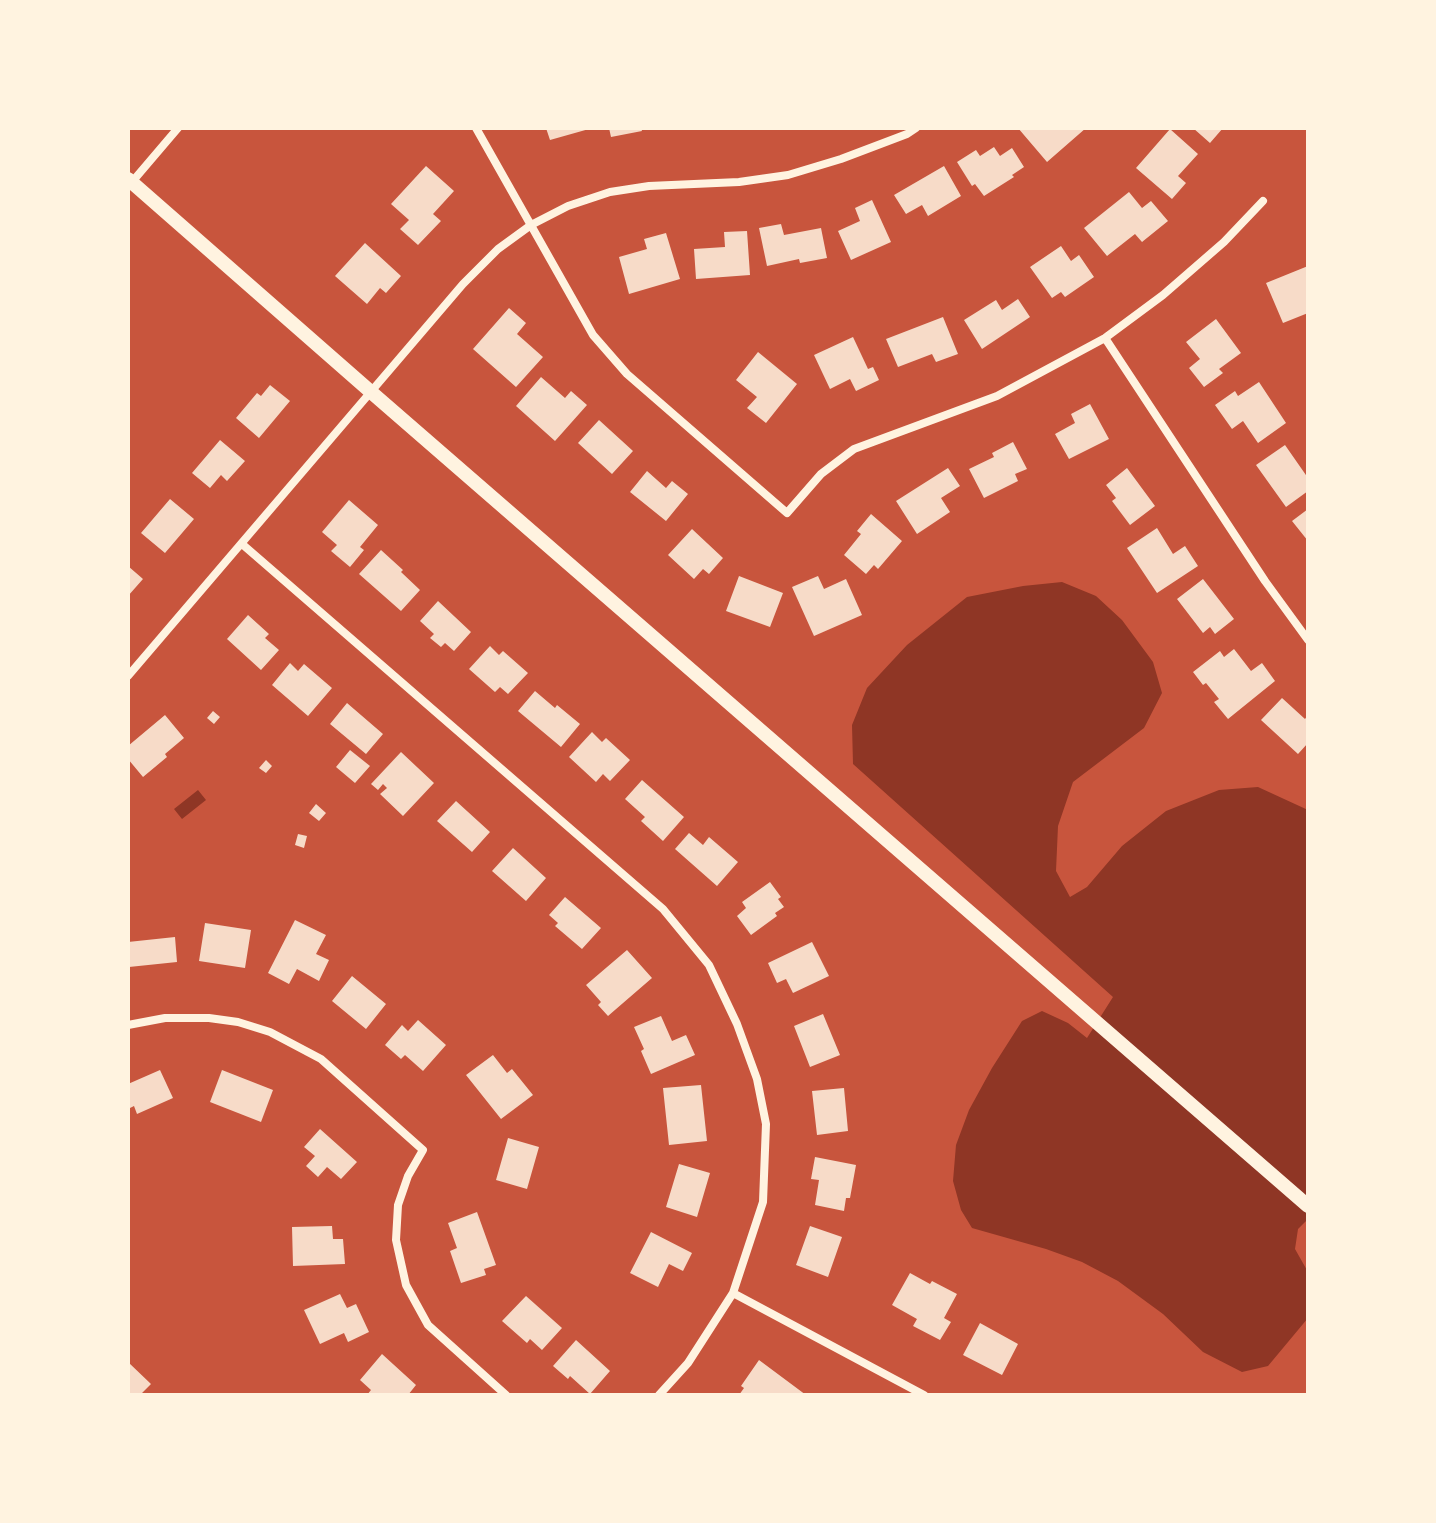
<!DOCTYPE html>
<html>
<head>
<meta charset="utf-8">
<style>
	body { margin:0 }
	#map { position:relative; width:1436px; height:1523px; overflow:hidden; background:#c8553d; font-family:Commissioner,sans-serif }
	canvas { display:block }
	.frame { position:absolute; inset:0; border:130px solid #fff3e0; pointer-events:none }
</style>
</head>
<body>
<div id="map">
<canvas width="1436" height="1523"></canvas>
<div class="frame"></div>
</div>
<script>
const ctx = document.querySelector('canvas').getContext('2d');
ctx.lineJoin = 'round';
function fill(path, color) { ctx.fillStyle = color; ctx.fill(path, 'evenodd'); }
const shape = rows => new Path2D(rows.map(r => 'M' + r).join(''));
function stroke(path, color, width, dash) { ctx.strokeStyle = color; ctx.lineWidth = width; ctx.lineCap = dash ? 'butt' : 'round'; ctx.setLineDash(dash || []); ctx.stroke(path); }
fill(shape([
	[1062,582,1096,596,1122,620,1153,662,1162,693,1144,728,1073,782,1058,826,1056,871,1070,897,1087,887,1122,846,1166,811,1219,790,1258,787,1308,810,1308,1219,1298,1229,1295,1249,1308,1272,1308,1318,1268,1366,1242,1372,1203,1352,1163,1314,1118,1281,1082,1262,1046,1249,972,1228,961,1210,953,1181,956,1145,969,1110,992,1068,1022,1021,1042,1011,1068,1023,1087,1038,1113,997,853,764,852,725,867,688,907,645,967,597,1023,586],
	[198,790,206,800,182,819,174,809]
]), '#8f3625');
fill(shape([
	[546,128,589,128,589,129,550,140],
	[609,128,641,128,642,131,611,137],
	[1018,128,1086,128,1047,162],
	[1193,128,1223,128,1210,143],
	[1170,129,1198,154,1178,176,1186,183,1172,199,1136,168],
	[994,147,1000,156,1012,148,1024,167,1012,175,1014,177,984,196,975,184,972,186,957,162,976,150,980,156],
	[426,166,454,191,433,214,441,221,418,245,400,229,409,220,391,204],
	[944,166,961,196,928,216,922,205,906,214,894,195],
	[1129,192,1142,208,1151,201,1168,221,1142,242,1135,234,1107,256,1084,228],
	[872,200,891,242,851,260,838,231,860,221,855,208],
	[781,224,784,235,821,228,827,258,800,263,799,259,767,266,759,228],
	[747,231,750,275,696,279,694,249,725,247,724,232],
	[666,233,680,279,629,294,619,257,647,249,644,239],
	[365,243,401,276,386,293,380,288,367,304,335,276],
	[1061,246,1071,261,1079,255,1094,277,1065,297,1061,292,1052,298,1030,267],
	[1308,266,1308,313,1283,323,1266,283],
	[1018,299,1030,317,982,349,964,320,996,300,1002,310],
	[509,308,526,323,517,334,543,357,516,387,473,349],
	[943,317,958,354,936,362,932,354,898,367,886,339],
	[1216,319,1241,353,1219,369,1223,373,1204,387,1189,368,1200,359,1186,342],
	[853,337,868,369,873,367,879,380,856,391,850,379,830,389,814,355],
	[758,352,797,384,766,423,747,408,757,397,736,380],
	[541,377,565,398,571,391,587,405,555,441,516,406],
	[1259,382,1286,423,1258,443,1243,421,1232,429,1215,405,1235,391,1238,396],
	[270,385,290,401,259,438,236,418,257,393,261,396],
	[1090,404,1109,439,1069,459,1055,434,1075,423,1071,414],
	[599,420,633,451,612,474,578,443],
	[220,440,245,461,227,481,221,475,210,488,192,473],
	[1013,442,1027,469,1015,474,1018,481,984,498,969,469,994,457,992,453],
	[1285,445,1308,478,1308,491,1286,507,1256,465],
	[948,468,960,486,941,498,950,512,917,534,896,501],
	[1127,468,1155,506,1130,525,1112,501,1116,498,1106,485],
	[647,471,666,488,672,481,688,494,666,521,630,492],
	[170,499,194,519,165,553,141,533],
	[349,500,378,525,360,547,364,550,350,567,331,551,337,545,322,532],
	[1308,509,1308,541,1292,521],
	[871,514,902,541,878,569,874,565,866,574,844,555,861,534,857,531],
	[1157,528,1173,554,1185,546,1198,566,1157,593,1127,548],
	[692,529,723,558,709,574,703,569,694,579,668,555],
	[381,550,403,570,401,572,420,590,401,611,359,574],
	[128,566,143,579,128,596],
	[739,576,783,593,770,627,726,611],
	[818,576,824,589,846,579,862,615,814,636,792,587],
	[1203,579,1234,619,1215,634,1210,627,1203,633,1177,599],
	[438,601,471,632,454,651,445,643,441,647,430,638,434,634,420,621],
	[248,615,269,634,265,638,279,650,261,670,227,639],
	[490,646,499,655,503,651,528,673,508,694,500,687,495,692,469,669],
	[1234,649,1251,671,1262,663,1275,681,1228,719,1214,702,1219,699,1206,683,1203,685,1193,672,1220,651,1224,657],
	[290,663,298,671,304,664,332,688,308,716,272,685],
	[535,691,555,708,557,705,580,724,561,747,518,711],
	[1282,698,1305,719,1308,715,1308,743,1298,754,1261,720],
	[347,703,383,734,366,754,330,724],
	[213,711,220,717,214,724,207,718],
	[165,715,184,738,165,754,167,757,143,777,128,759,128,746],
	[592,732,602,742,606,738,630,760,610,781,603,774,596,782,569,757],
	[350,750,370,766,355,783,336,767],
	[401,752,434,783,403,816,380,794,387,788,383,784,378,790,371,784],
	[266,760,272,766,266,773,259,768],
	[642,780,684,817,663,841,641,821,645,817,625,799],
	[456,801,490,832,472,852,437,821],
	[316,804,326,813,319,821,309,813],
	[689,833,703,845,709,837,738,862,717,886,675,849],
	[298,834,307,836,304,848,295,845],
	[513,848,546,878,526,901,492,871],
	[770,882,781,897,778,899,784,907,775,913,777,916,751,935,737,916,746,908,742,902],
	[565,897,601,928,582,949,555,926,558,923,549,915],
	[295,920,326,935,316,954,329,960,319,981,297,969,289,984,268,973],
	[205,923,251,930,245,968,199,961],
	[175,937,177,962,129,967,128,942],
	[812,942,829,976,793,993,786,979,777,983,768,963],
	[627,950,652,978,608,1016,598,1005,601,1002,586,985],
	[352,976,386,1004,366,1029,332,1001],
	[823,1014,840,1055,810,1067,794,1026],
	[661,1016,672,1041,686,1035,695,1055,651,1074,641,1051,644,1049,634,1027],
	[418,1020,446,1045,423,1071,405,1055,401,1059,385,1045,402,1025,408,1031],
	[493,1055,507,1073,512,1069,533,1095,501,1119,466,1075],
	[160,1070,173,1098,137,1114,134,1106,128,1109,128,1084],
	[222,1070,273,1090,261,1122,210,1102],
	[701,1085,707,1141,669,1145,663,1088],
	[844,1088,848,1131,817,1135,812,1091],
	[320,1129,357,1162,341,1179,327,1167,318,1177,306,1166,315,1156,304,1147],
	[508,1138,539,1147,527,1189,496,1180],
	[815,1157,856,1165,850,1198,846,1198,844,1211,815,1205,819,1180,811,1179],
	[679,1164,710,1173,697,1217,666,1207],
	[477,1212,496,1265,484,1269,486,1275,461,1283,450,1251,457,1248,448,1223],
	[332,1226,333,1239,343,1239,345,1264,293,1266,292,1227],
	[810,1226,842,1237,828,1277,796,1265],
	[651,1232,692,1253,683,1271,669,1264,658,1287,630,1273],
	[910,1273,930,1284,932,1281,957,1294,944,1318,951,1322,940,1340,913,1326,917,1319,892,1305],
	[340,1294,347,1308,356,1304,369,1332,348,1342,344,1333,320,1344,304,1310],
	[526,1296,562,1328,542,1350,530,1339,527,1343,502,1321],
	[980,1323,1018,1344,1002,1375,963,1355],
	[576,1340,610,1371,590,1394,570,1376,568,1379,553,1366],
	[382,1354,416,1385,408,1395,367,1395,371,1390,360,1380],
	[759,1360,806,1395,739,1395,744,1388,741,1386],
	[128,1362,151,1384,140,1395,128,1395]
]), '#f7dbc8');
stroke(shape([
	[476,128,593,335,627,374,787,513,821,474,854,449,997,396,1105,338,1163,295,1224,242,1263,201],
	[132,182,178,128],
	[1105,338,1265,581,1308,640],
	[242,544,663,909,709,965,737,1024,757,1079,766,1124,763,1202,733,1293,688,1363,659,1395],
	[128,676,463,284,498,249,531,225,568,206,610,192,649,186,739,182,788,175,841,159,907,134,916,128],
	[128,1025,165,1018,209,1018,238,1022,270,1032,321,1059,423,1150,408,1176,398,1205,396,1240,406,1285,428,1325,506,1395],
	[733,1293,924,1395]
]), '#fff3e0', 8);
stroke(shape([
	[128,179,371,392,1308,1206]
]), '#fff3e0', 14);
</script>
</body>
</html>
